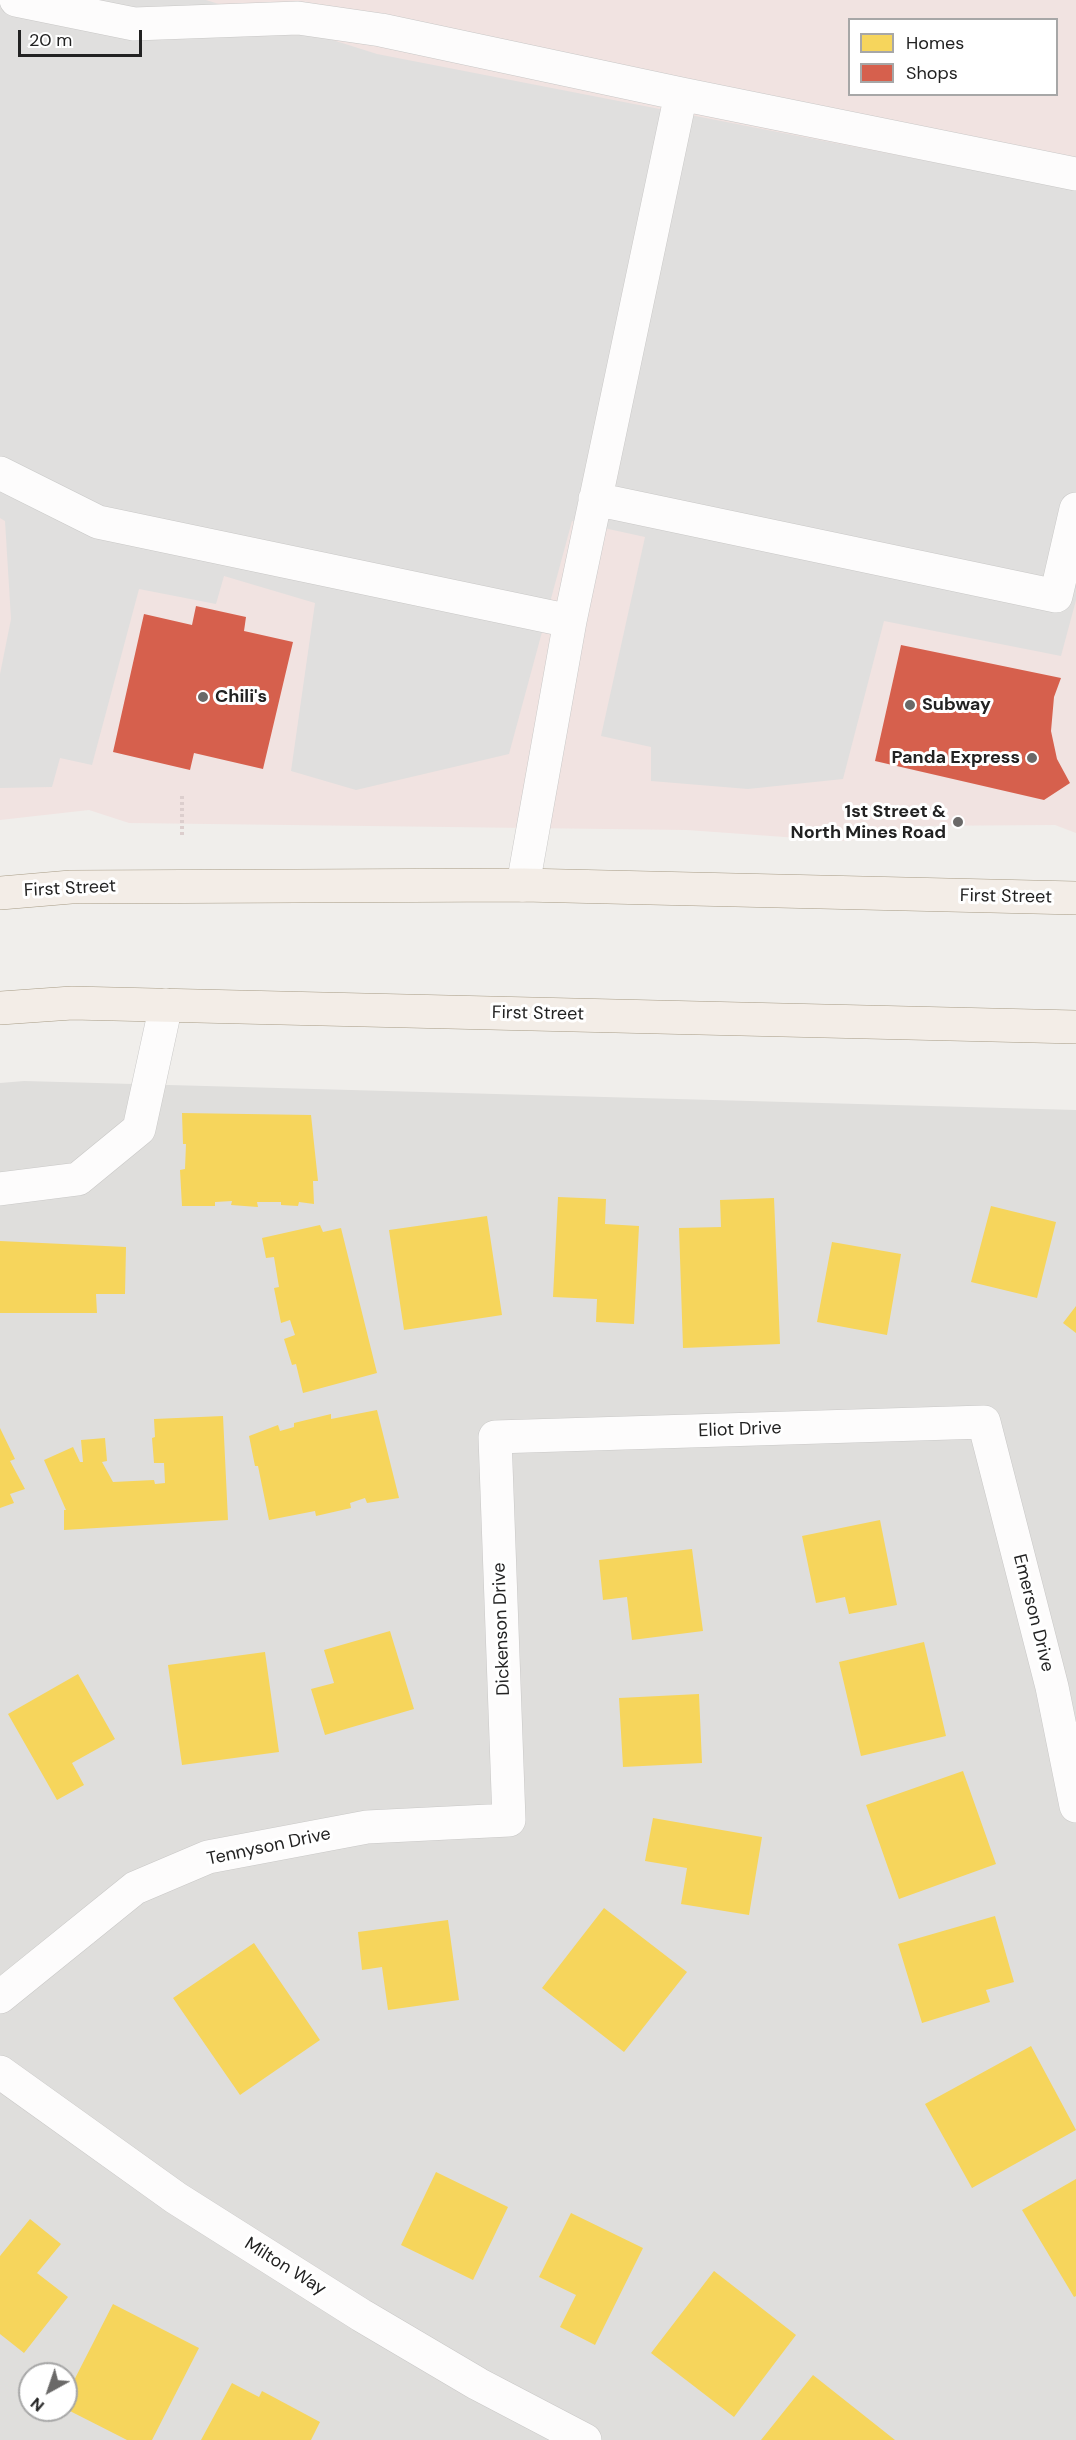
<!DOCTYPE html>
<html>
<head>
<meta charset="utf-8">
<style>
	body { margin:0 }
	#map { position:relative; width:1076px; height:2440px; overflow:hidden; background:#f0eeeb; font-family:"DM Sans",sans-serif }
	canvas { display:block }
	.legend { position:absolute; left:848px; top:18px; width:210px; height:78px; box-sizing:border-box; background:#fff; border:2px solid #a7a7a7; margin:0; padding:8px 10px; list-style:none; font-size:18px; color:#222 }
	.legend li { display:flex; align-items:center; gap:12px; height:30px }
	.legend b { width:30px; border:2px solid #a7a7a7 }
	.north { position:absolute; left:18px; top:2362px; width:60px; height:60px; box-sizing:border-box; background:#fff; border:2px solid #a7a7a7; border-radius:50%; rotate:220deg; font-size:16px; font-weight:700; line-height:24px; text-align:center; color:#222 }
	.north::after { content:''; display:block; margin:auto; width:21px; height:27px; background:#6a6968; clip-path:polygon(50% 0,100% 100%,50% 72%,0 100%) }
	.scale { position:absolute; left:18px; top:30px; width:124px; height:27px; box-sizing:border-box; border:3px solid #222; border-top:0; padding-left:8px; font-size:18px; line-height:21px; white-space:nowrap; color:#222; -webkit-text-stroke:4px #fff; paint-order:stroke }
</style>
</head>
<body>
<div id="map">
<canvas width="1076" height="2440"></canvas>
<ul class="legend">
<li><b style="height:16px;background:#f6d55c"></b>Homes</li>
<li><b style="height:16px;background:#d6604d"></b>Shops</li>
</ul>
<div class="north">N</div>
<div class="scale">20 m</div>
</div>
<script>
const ctx = document.querySelector('canvas').getContext('2d');
ctx.lineJoin = 'round';
function fill(path, color) { ctx.fillStyle = color; ctx.fill(path, 'evenodd'); }
const shape = rows => new Path2D(rows.map(r => 'M' + r).join(''));
function stroke(path, color, width, dash) { ctx.strokeStyle = color; ctx.lineWidth = width; ctx.lineCap = dash ? 'butt' : 'round'; ctx.setLineDash(dash || []); ctx.stroke(path); }
function label(font, color, halo, rows, align = 'center') {
  ctx.font = font + ' "DM Sans",sans-serif'; ctx.lineWidth = 6; ctx.setLineDash([]); ctx.textBaseline = 'middle'; ctx.strokeStyle = halo; ctx.fillStyle = color; for (const [text, x, y, turn = 0] of rows) {
    ctx.save(); ctx.translate(x, y); ctx.rotate((+turn || 0) * Math.PI / 180); ctx.textAlign = isNaN(turn) ? turn : align; if (halo) ctx.strokeText(text, 0, 0); ctx.fillText(text, 0, 0); ctx.restore();
  }
}
fill(shape([
	[24,1081,1076,1110,1076,2440,0,2440,0,1083],
	[30,2374,66,2374,66,2410,30,2410]
]), '#dfdedc');
fill(shape([
	[0,0,1076,0,1076,833,1055,825,907,826,869,839,840,841,687,830,129,823,89,810,0,820],
	[850,20,1056,20,1056,94,850,94]
]), '#f1e3e1');
fill(shape([
	[0,0,206,0,377,54,1076,190,1076,600,1061,656,884,621,843,779,748,789,651,781,651,747,601,736,645,537,572,521,509,754,356,790,291,771,315,603,224,576,216,604,139,589,92,765,60,758,52,787,0,788,0,674,11,619,5,521,0,518]
]), '#e0dfde');
fill(shape([
	[182,1113,311,1115,318,1181,313,1181,314,1204,299,1202,298,1206,281,1205,281,1202,257,1202,258,1207,231,1205,232,1201,215,1202,215,1206,182,1206,180,1170,185,1169,186,1144,183,1144],
	[558,1197,606,1199,605,1224,639,1226,634,1324,596,1322,597,1299,553,1297],
	[774,1198,780,1344,683,1348,679,1228,721,1227,720,1200],
	[991,1206,1056,1222,1037,1298,971,1282],
	[487,1216,502,1315,404,1330,389,1230],
	[320,1225,323,1232,341,1228,377,1373,303,1393,296,1364,292,1365,284,1339,295,1335,290,1320,281,1323,274,1288,279,1287,274,1257,266,1258,262,1238],
	[0,1241,126,1247,125,1294,96,1294,97,1313,0,1313],
	[832,1242,901,1254,887,1335,817,1322],
	[1076,1306,1076,1333,1063,1323],
	[377,1410,399,1498,367,1503,365,1498,350,1503,351,1508,316,1516,315,1511,269,1520,258,1466,255,1466,249,1436,278,1425,280,1431,294,1427,294,1423,331,1414,331,1419],
	[223,1416,228,1520,64,1530,64,1510,66,1510,44,1460,73,1447,80,1462,83,1462,81,1440,105,1438,107,1461,102,1462,113,1482,154,1480,155,1484,165,1483,164,1463,154,1463,152,1438,155,1437,154,1419],
	[0,1428,15,1459,10,1461,25,1489,10,1494,14,1503,0,1508],
	[880,1520,897,1605,849,1614,845,1597,816,1603,802,1536],
	[692,1549,703,1631,632,1640,627,1597,603,1600,599,1560],
	[390,1631,414,1709,325,1735,311,1689,334,1683,324,1650],
	[924,1642,946,1736,861,1756,839,1662],
	[265,1652,279,1752,182,1765,168,1665],
	[78,1674,115,1739,72,1763,84,1785,57,1800,8,1714],
	[699,1694,702,1763,623,1767,619,1698],
	[963,1771,996,1864,899,1899,866,1805],
	[653,1818,762,1837,749,1915,681,1904,687,1868,645,1861],
	[604,1908,687,1972,624,2052,542,1988],
	[995,1916,1014,1982,986,1990,990,2002,922,2023,898,1944],
	[448,1920,459,2000,388,2010,382,1967,362,1970,358,1932],
	[254,1943,320,2040,240,2095,173,1998],
	[1031,2046,1076,2130,972,2188,925,2104],
	[436,2172,508,2207,473,2280,401,2245],
	[1076,2179,1076,2296,1074,2297,1022,2210],
	[571,2213,643,2248,595,2345,560,2327,576,2295,539,2277],
	[30,2219,61,2244,37,2273,68,2297,24,2353,0,2334,0,2256],
	[714,2271,796,2335,734,2417,651,2353],
	[113,2304,199,2348,152,2440,127,2440,66,2409,66,2396],
	[813,2375,895,2440,761,2440],
	[232,2383,259,2397,262,2391,320,2422,311,2440,201,2440]
]), '#f6d55c');
fill(shape([
	[196,606,246,617,244,631,293,642,263,769,194,753,190,770,113,752,144,614,192,625],
	[901,645,1061,678,1054,697,1051,731,1057,759,1070,783,1044,800,875,761]
]), '#d6604d');
const minor = shape([
	[16,0,134,24,298,18,381,30,681,94,1076,174],
	[0,473,98,522,570,621],
	[595,499,1056,596,1076,509],
	[523,885,570,621,681,94],
	[0,1189,78,1179,139,1129,166,1005],
	[0,1997,135,1888,208,1857,367,1827,509,1820,495,1437,984,1422,1052,1687,1076,1806],
	[0,2072,176,2198,361,2315,478,2384,585,2440]
]);
const major = shape([
	[0,893,71,887,523,885,1076,898],
	[0,1008,72,1003,1076,1027]
]);
stroke(minor, '#c9c8c7', 34);
stroke(major, '#a79c86', 34);
stroke(shape([
	[182,835,182,795]
]), '#dccecd', 4, [3, 3]);
stroke(minor, '#fdfcfc', 33);
stroke(major, '#f3ede7', 33);
for (const [x, y, r, color] of [
	[203,697,6,"#6a6968"],
	[910,705,6,"#6a6968"],
	[1032,758,6,"#6a6968"],
	[958,822,6,"#6a6968"]
]) { const dot = new Path2D(); dot.arc(x, y, r, 0, 2 * Math.PI); ctx.fillStyle = color; ctx.fill(dot); stroke(dot, '#fff', 2); }
label('bold 18px', '#222', '#fff', [
	["Chili's",215,697],
	["Subway",922,705],
	["Panda Express",1020,758,"right"],
	["1st Street &",946,812,"right"],
	["North Mines Road",946,833,"right"]
], 'left');
label('18px', '#222', '#fff', [
	["First Street",70,889,-3],
	["First Street",1006,897,1],
	["First Street",538,1014,1],
	["Eliot Drive",740,1430,-2],
	["Emerson Drive",1033,1613,76],
	["Dickenson Drive",502,1629,-92],
	["Tennyson Drive",269,1847,-12],
	["Milton Way",285,2267,32]
]);
</script>
</body>
</html>
